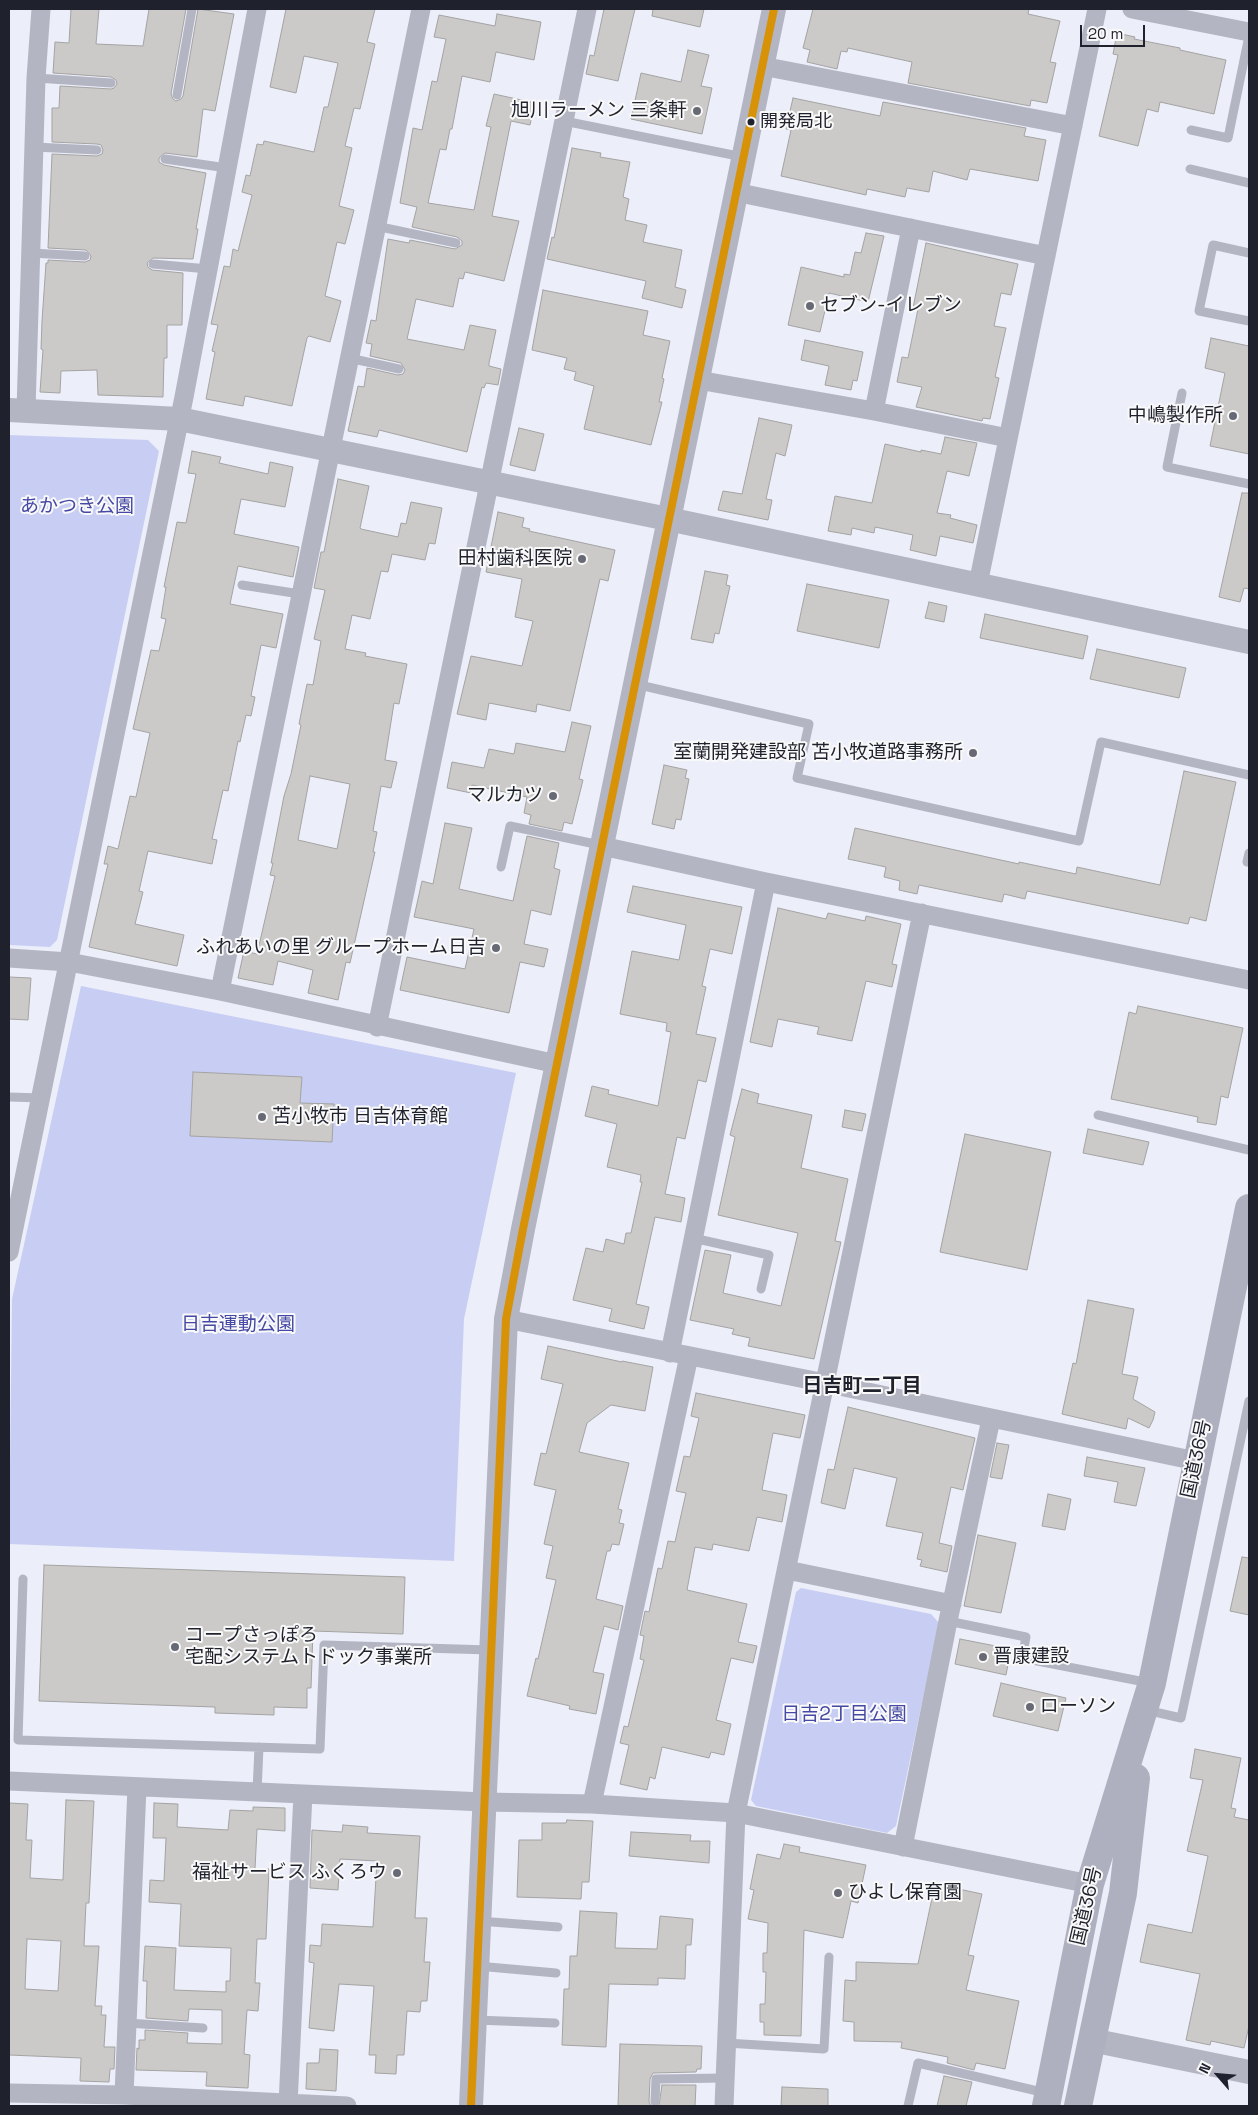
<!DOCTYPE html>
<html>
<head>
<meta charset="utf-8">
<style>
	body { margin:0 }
	#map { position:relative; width:1258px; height:2115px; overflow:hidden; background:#eceef9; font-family:"Space Grotesk",sans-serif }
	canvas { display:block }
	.frame { position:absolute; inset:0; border:10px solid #1f212d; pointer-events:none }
	.north { position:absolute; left:1193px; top:2050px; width:50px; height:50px; -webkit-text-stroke:4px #f9f9f9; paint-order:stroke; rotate:297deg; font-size:14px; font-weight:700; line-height:20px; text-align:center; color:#1f212d }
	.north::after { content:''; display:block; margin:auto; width:18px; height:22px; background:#1f212d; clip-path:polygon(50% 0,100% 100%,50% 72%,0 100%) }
	.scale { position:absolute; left:1080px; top:25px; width:65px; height:22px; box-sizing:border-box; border:2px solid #1f212d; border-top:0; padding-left:6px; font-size:15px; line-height:18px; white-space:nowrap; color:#1f212d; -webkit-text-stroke:4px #f9f9f9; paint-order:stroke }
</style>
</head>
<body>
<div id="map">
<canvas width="1258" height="2115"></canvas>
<div class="frame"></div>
<div class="north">N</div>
<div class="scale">20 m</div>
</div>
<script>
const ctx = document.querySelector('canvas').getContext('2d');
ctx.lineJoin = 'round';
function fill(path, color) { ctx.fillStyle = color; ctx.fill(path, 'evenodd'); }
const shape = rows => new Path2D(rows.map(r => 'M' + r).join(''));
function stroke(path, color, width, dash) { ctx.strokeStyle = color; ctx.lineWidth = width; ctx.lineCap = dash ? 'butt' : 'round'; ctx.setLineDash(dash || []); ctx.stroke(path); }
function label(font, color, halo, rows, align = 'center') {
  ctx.font = font + ' "Space Grotesk","Noto Sans JP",sans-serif'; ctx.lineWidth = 4; ctx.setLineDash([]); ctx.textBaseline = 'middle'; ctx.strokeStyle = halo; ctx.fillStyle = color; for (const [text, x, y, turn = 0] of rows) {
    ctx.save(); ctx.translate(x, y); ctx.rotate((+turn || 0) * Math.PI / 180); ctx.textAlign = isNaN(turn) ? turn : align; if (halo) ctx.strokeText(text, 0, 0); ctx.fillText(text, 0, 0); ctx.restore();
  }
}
fill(shape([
	[9,435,148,440,159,451,57,940,50,947,9,945],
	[81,986,516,1073,464,1319,454,1561,9,1544,12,1299],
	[801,1588,931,1614,939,1623,896,1826,887,1833,756,1806,751,1800,796,1592]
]), '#c8cef3');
const building = shape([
	[71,9,99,9,96,44,143,46,149,9,186,9,171,94,173,99,176,101,181,99,183,96,198,9,234,14,215,111,203,109,197,157,165,153,159,158,159,162,164,165,206,173,196,229,198,229,193,259,153,258,147,263,148,267,152,270,183,273,182,325,167,325,167,358,164,358,163,397,98,395,97,370,61,371,60,393,40,392,43,350,41,349,42,321,46,263,48,263,48,260,85,262,90,260,91,256,86,250,48,248,52,154,97,156,102,154,103,150,101,145,97,144,52,142,52,108,59,108,60,86,111,89,114,88,117,84,116,80,111,77,53,73,55,42,69,43,71,9],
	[286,9,375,9,367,42,375,44,360,109,354,108,345,146,352,148,339,206,354,210,345,244,337,242,325,296,341,301,330,342,309,336,307,338,292,406,245,396,243,406,206,399,215,352,212,351,218,325,211,324,224,266,230,267,233,249,238,251,252,195,242,192,246,175,250,176,257,144,263,145,264,141,314,152,324,107,328,107,338,63,304,56,296,93,270,87,286,9],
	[604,9,635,9,618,81,586,74,590,55,594,56,604,9],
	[653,9,704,9,700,27,652,16,653,9],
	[813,9,1029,9,1028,14,1060,21,1050,62,1056,63,1047,103,1031,100,1030,106,908,83,912,62,848,48,847,52,841,51,837,69,807,62,810,50,803,48,813,9],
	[497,14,541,22,534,60,496,52,490,82,462,76,452,129,450,129,446,150,440,149,428,203,474,210,491,127,486,126,494,94,535,103,530,125,511,121,492,216,519,221,504,281,465,272,463,279,459,278,453,307,416,299,407,339,464,350,470,325,496,330,489,363,489,366,501,369,498,385,486,383,484,388,482,387,467,452,379,430,377,437,348,431,358,386,364,387,367,368,398,375,403,374,405,370,401,363,370,356,372,344,366,343,371,320,376,321,388,239,409,243,410,240,455,249,462,245,462,241,457,237,412,227,417,207,400,203,413,128,422,130,432,81,437,82,446,39,434,37,439,15,495,26,497,14],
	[1117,33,1135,37,1134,39,1180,48,1180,50,1226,60,1214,114,1160,102,1158,112,1147,109,1138,146,1099,136,1118,55,1113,54,1117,33],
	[688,50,709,55,701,86,712,88,702,134,631,119,641,73,681,82,688,50],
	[793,98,880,116,883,102,1026,128,1024,136,1046,140,1038,181,970,169,967,180,933,171,929,192,907,188,905,197,867,189,866,195,781,176,791,130,786,129,793,98],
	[572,148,601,153,600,157,630,162,623,197,629,199,625,220,647,225,643,242,682,250,675,287,686,290,682,308,642,298,646,281,547,259,552,237,554,238,572,148],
	[866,233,884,236,868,302,829,293,820,332,788,325,801,267,844,277,844,274,850,275,855,252,861,253,866,233],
	[926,243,1018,264,1011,295,1001,293,994,326,1006,328,995,377,999,378,990,419,983,418,982,421,916,407,922,387,897,382,902,357,908,358,918,309,913,308,926,243],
	[543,290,648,311,643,335,670,341,662,378,664,379,659,402,662,402,651,445,584,429,594,386,574,380,576,372,564,369,567,358,532,350,543,290],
	[1211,338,1249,346,1249,454,1210,446,1225,373,1205,368,1211,338],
	[805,340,863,352,857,381,853,380,851,390,825,385,829,366,801,360,805,340],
	[759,418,792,425,785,456,776,453,766,499,772,500,768,520,718,510,723,491,742,494,759,418],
	[519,428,544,434,535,471,510,465,519,428],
	[945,437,977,443,969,476,947,471,937,513,951,515,950,518,977,525,973,543,940,536,936,556,910,550,913,535,875,527,874,533,852,528,851,535,828,531,835,496,872,503,885,444,921,452,921,450,941,454,945,437],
	[192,451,221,457,219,463,268,474,270,462,293,467,285,507,241,499,234,534,299,547,293,577,238,566,230,604,283,614,276,648,261,645,251,696,255,697,251,716,246,715,240,742,238,741,228,791,223,790,212,839,217,840,212,864,148,851,139,891,143,892,135,924,184,935,177,966,89,947,108,864,104,864,108,846,118,849,130,796,136,797,150,733,133,729,151,650,159,651,166,619,161,618,166,587,164,587,177,522,186,523,196,474,188,473,192,451],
	[338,479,369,486,360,528,361,529,398,537,401,523,406,524,411,502,442,508,435,544,429,543,425,560,392,554,388,572,381,571,370,619,352,615,345,649,366,653,365,656,407,664,399,704,394,703,385,760,397,762,391,788,381,786,373,831,377,832,373,852,375,852,350,963,346,962,338,1000,308,993,313,970,278,961,273,985,238,978,244,951,257,954,275,876,270,875,273,863,271,863,284,796,291,774,301,725,299,724,307,684,313,685,321,641,314,639,325,590,314,588,321,552,324,552,338,479],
	[310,776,350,784,337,849,298,840,310,776],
	[1242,493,1249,493,1249,589,1244,588,1240,602,1219,597,1242,493],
	[498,512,524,518,522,527,530,529,529,531,615,550,608,581,600,579,570,711,537,704,536,712,489,703,486,720,457,714,471,656,522,666,533,621,515,617,522,579,486,572,498,512],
	[705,571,728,575,726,585,730,586,719,634,715,633,713,643,691,639,705,571],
	[807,584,889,600,879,648,797,631,807,584],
	[929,602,947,606,944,622,925,618,929,602],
	[985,614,1088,636,1083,659,980,638,985,614],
	[1097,649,1186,668,1179,698,1090,679,1097,649],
	[572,722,591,726,579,779,583,780,572,824,564,822,562,831,529,824,531,815,524,813,527,797,472,785,471,793,447,788,452,762,484,768,489,749,514,754,516,743,565,752,572,722],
	[664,765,687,770,685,778,689,779,681,820,676,819,674,829,652,824,664,765],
	[1184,771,1236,782,1206,921,1190,917,1188,924,1027,891,1025,899,1004,894,1002,902,919,885,917,894,899,890,900,881,884,877,886,867,848,859,855,828,1019,864,1019,862,1076,874,1077,867,1160,885,1184,771],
	[445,823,472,828,459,889,513,901,527,836,559,843,554,868,560,870,551,915,531,910,524,944,548,949,544,967,520,962,509,1013,400,990,407,957,465,969,474,929,414,917,422,881,433,884,445,823],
	[633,886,742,907,732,954,710,949,702,986,706,987,696,1034,716,1038,706,1082,698,1080,685,1139,677,1137,665,1194,685,1198,681,1222,655,1217,636,1304,649,1307,644,1329,609,1321,612,1309,573,1300,586,1248,603,1252,606,1239,624,1244,626,1233,631,1233,642,1182,640,1182,641,1175,607,1167,617,1124,585,1116,592,1086,609,1090,608,1094,658,1106,671,1032,666,1031,667,1023,620,1014,632,951,679,960,686,925,627,912,633,886],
	[778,908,826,919,828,913,865,921,866,916,901,924,892,964,897,965,892,987,866,981,852,1041,817,1034,819,1027,778,1019,772,1047,750,1042,778,908],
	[9,977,31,978,28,1020,9,1019,9,977],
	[1138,1006,1243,1028,1228,1098,1221,1096,1216,1125,1197,1122,1198,1117,1111,1099,1129,1012,1136,1014,1138,1006],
	[193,1072,302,1077,300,1103,334,1104,332,1142,190,1136,193,1072],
	[742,1089,759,1094,757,1103,812,1115,801,1168,848,1179,835,1241,841,1242,814,1359,748,1346,750,1338,732,1334,734,1329,690,1320,705,1250,731,1255,723,1293,781,1306,798,1233,718,1215,735,1137,730,1135,742,1089],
	[845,1110,866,1114,862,1131,842,1127,845,1110],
	[1088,1129,1149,1142,1143,1165,1083,1153,1088,1129],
	[965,1134,1051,1152,1027,1270,940,1252,965,1134],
	[1088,1300,1134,1309,1122,1374,1138,1377,1133,1399,1155,1412,1153,1420,1149,1428,1128,1418,1126,1429,1062,1414,1073,1363,1076,1364,1088,1300],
	[548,1346,622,1362,622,1361,653,1367,645,1411,611,1405,587,1423,579,1452,629,1463,618,1509,622,1510,619,1523,624,1524,619,1545,612,1544,610,1551,607,1551,596,1599,623,1606,618,1630,604,1626,593,1672,604,1674,596,1714,569,1709,570,1706,527,1696,536,1658,538,1659,556,1580,546,1578,553,1546,544,1544,556,1490,534,1485,541,1453,546,1454,563,1384,541,1379,548,1346],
	[696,1393,805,1415,800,1438,773,1433,762,1490,787,1495,782,1522,757,1517,749,1551,713,1544,712,1550,695,1547,687,1590,747,1604,738,1642,757,1646,753,1663,731,1658,716,1720,731,1724,724,1755,711,1752,709,1758,662,1747,655,1779,650,1777,647,1790,620,1784,629,1745,620,1743,624,1726,628,1727,644,1660,640,1659,644,1636,640,1635,645,1611,649,1612,658,1568,662,1569,668,1541,675,1542,686,1493,676,1491,684,1456,690,1457,699,1418,691,1416,696,1393],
	[848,1407,975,1438,963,1490,951,1487,939,1543,952,1546,947,1572,920,1566,922,1560,917,1559,923,1533,886,1526,897,1478,854,1468,845,1509,821,1503,828,1469,834,1470,848,1407],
	[997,1443,1009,1445,1002,1479,990,1477,997,1443],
	[1087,1457,1145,1468,1136,1506,1114,1502,1118,1482,1084,1476,1087,1457],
	[1048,1494,1071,1499,1065,1530,1042,1526,1048,1494],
	[978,1535,1016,1543,1001,1613,964,1606,978,1535],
	[1242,1557,1249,1558,1249,1615,1230,1611,1242,1557],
	[44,1565,405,1577,403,1634,313,1631,311,1688,307,1688,307,1708,274,1707,274,1715,215,1713,215,1707,39,1701,44,1565],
	[960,1639,1011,1649,1006,1675,955,1664,960,1639],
	[1001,1683,1066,1698,1058,1731,993,1716,1001,1683],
	[1195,1749,1241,1758,1231,1808,1236,1809,1234,1817,1249,1820,1249,2026,1244,2048,1211,2041,1210,2045,1186,2040,1200,1974,1140,1962,1148,1924,1192,1933,1208,1856,1187,1851,1203,1780,1190,1778,1195,1749],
	[66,1800,94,1801,89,1903,86,1903,84,1946,99,1946,95,2006,102,2006,101,2015,106,2015,104,2047,115,2047,114,2069,110,2069,109,2082,80,2081,81,2058,9,2055,9,1803,28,1804,26,1840,32,1840,30,1878,63,1880,66,1800],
	[27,1939,61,1941,58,1991,25,1989,27,1939],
	[154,1803,178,1804,177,1827,228,1830,230,1810,253,1811,253,1807,285,1808,285,1831,257,1829,255,1869,269,1869,266,1939,257,1939,255,1983,260,1983,258,2011,247,2010,244,2054,250,2055,248,2088,206,2086,207,2072,136,2070,137,2048,139,2049,139,2040,145,2040,145,2030,188,2033,187,2043,222,2044,222,2010,189,2009,188,2021,146,2018,147,1981,143,1981,145,1946,176,1948,174,1990,226,1992,226,1981,230,1981,231,1948,179,1946,181,1904,149,1902,150,1880,164,1881,166,1838,153,1838,154,1803],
	[567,1820,593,1821,589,1882,582,1882,581,1899,517,1897,519,1840,542,1840,542,1823,566,1823,567,1820],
	[343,1825,368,1827,367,1833,420,1836,415,1918,427,1918,424,1962,430,1962,427,2001,421,2001,420,2012,407,2011,404,2055,397,2055,396,2074,375,2073,376,2055,369,2055,374,1986,339,1984,334,2031,309,2028,314,1963,309,1962,310,1945,321,1946,322,1924,373,1927,377,1861,340,1859,338,1890,310,1888,312,1830,342,1832,343,1825],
	[631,1832,691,1835,690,1841,710,1841,709,1863,629,1856,631,1832],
	[784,1844,800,1847,799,1852,866,1865,858,1903,851,1901,843,1938,804,1930,801,2036,764,2035,764,2022,760,2022,760,2004,765,2004,766,1972,763,1972,763,1953,767,1953,768,1923,748,1919,754,1890,750,1889,757,1854,780,1859,784,1844],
	[935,1884,982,1894,968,1955,974,1956,966,1990,1019,2001,1005,2069,976,2063,974,2070,947,2063,948,2057,901,2048,902,2042,854,2041,854,2022,843,2021,845,1980,856,1981,856,1962,918,1964,935,1884],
	[580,1911,617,1913,615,1948,657,1949,660,1916,693,1919,691,1945,686,1945,685,1979,658,1978,658,1985,609,1984,606,2047,562,2045,564,1989,569,1989,570,1956,577,1956,580,1911],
	[620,2044,702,2046,701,2069,697,2069,696,2072,653,2073,650,2079,649,2102,651,2106,618,2106,620,2044],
	[320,2049,338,2050,336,2091,306,2089,307,2063,319,2063,320,2049],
	[944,2076,972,2082,966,2106,937,2106,944,2076],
	[662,2085,696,2085,695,2106,659,2106,662,2085],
	[782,2087,828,2089,828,2106,781,2106,782,2087]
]);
fill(building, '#cbcac9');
stroke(building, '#a4a3a3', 1);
stroke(shape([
	[36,78,111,83],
	[177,95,192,9],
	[564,121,743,157],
	[1191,130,1228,138,1249,36],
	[34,147,97,150],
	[165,159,227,168],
	[1190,169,1249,183],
	[376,226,456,243],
	[31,253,85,256],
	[1249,253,1213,245,1199,311,1249,321],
	[153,264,208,269],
	[349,358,399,369],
	[1182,393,1167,467,1249,484],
	[242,585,300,594],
	[635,684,809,724,797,778,1079,841,1101,742,1249,775],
	[1249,853,1247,862,1249,862],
	[501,867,510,826,600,845],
	[9,1097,41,1098],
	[1098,1115,1249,1150],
	[693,1238,769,1255,761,1289],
	[23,1579,18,1740,320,1749,324,1645,490,1650],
	[948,1621,1026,1637,1022,1658,1150,1683],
	[1146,1710,1181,1718,1249,1401],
	[257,1792,259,1747],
	[479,1921,558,1927],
	[477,1966,556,1973],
	[475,2020,555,2023],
	[127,2023,203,2028],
	[726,2043,824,2049,829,1957],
	[655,2102,656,2079,725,2078],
	[908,2106,918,2063,1046,2093]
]), '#b3b5c2', 9);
stroke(shape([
	[1132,9,1249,32],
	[762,66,1073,126],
	[735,192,1046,256],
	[698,380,874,411,1008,438],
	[26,410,36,78,41,9],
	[874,411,911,228],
	[978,584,1097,9],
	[602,846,766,882,1249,980],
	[9,958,69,962,220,991,557,1064],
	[220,991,421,9],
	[377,1027,587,9],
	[9,1252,184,397,257,9],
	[506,1319,825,1383,1196,1461],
	[670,1353,766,882],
	[787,1570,952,1604],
	[9,1781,484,1802,592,1804,736,1813,1090,1884],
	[592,1804,689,1356],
	[903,1847,948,1621,991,1419],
	[9,2093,124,2095,347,2106],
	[124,2095,137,1787],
	[288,2104,303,1794],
	[724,2106,736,1813,922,913]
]), '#b3b5c2', 19);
stroke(shape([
	[9,410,179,419,668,519,1249,642],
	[1091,2040,1249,2072],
	[471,2106,506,1319,523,1229,774,9]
]), '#b3b5c2', 24);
stroke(shape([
	[1046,2106,1090,1884,1152,1683,1249,1208],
	[1078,2106,1123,1893,1136,1778]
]), '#aeb0c0', 28);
stroke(shape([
	[471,2106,506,1319,523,1229,774,9]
]), '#d79207', 8);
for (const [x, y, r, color] of [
	[697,111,5,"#676974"],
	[751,122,4.5,"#1f212d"],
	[810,306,5,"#676974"],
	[1233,416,5,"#676974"],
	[582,559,5,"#676974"],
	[973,753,5,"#676974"],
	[553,796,5,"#676974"],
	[496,948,5,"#676974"],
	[262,1117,5,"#676974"],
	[175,1647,5,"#676974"],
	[983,1657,5,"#676974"],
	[1030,1707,5,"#676974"],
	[397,1873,5,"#676974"],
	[838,1893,5,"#676974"]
]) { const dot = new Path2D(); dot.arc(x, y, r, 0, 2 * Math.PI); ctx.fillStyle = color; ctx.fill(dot); stroke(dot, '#f9f9f9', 2); }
label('18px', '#1f212d', '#f9f9f9', [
	["開発局北",760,122]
], 'left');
label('19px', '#1f212d', '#f9f9f9', [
	["旭川ラーメン 三条軒",687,111],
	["セブン-イレブン",820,306,"left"],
	["中嶋製作所",1223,416],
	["田村歯科医院",572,559],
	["室蘭開発建設部 苫小牧道路事務所",963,753],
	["マルカツ",543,796],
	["ふれあいの里 グループホーム日吉",486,948],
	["苫小牧市 日吉体育館",272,1117,"left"],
	["コープさっぽろ",185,1636,"left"],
	["宅配システムトドック事業所",185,1658,"left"],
	["晋康建設",993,1657,"left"],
	["ローソン",1040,1707,"left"],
	["福祉サービス ふくろウ",387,1873],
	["ひよし保育園",848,1893,"left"]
], 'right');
label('19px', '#4548a4', '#f9f9f9', [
	["あかつき公園",77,507],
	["日吉運動公園",238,1325],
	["日吉2丁目公園",844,1715]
]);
label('19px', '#1f212d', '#f9f9f9', [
	["国道36号",1197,1459,-78],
	["国道36号",1087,1906,-77]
]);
label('bold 20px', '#1f212d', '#f9f9f9', [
	["日吉町二丁目",862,1387]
]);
</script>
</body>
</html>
